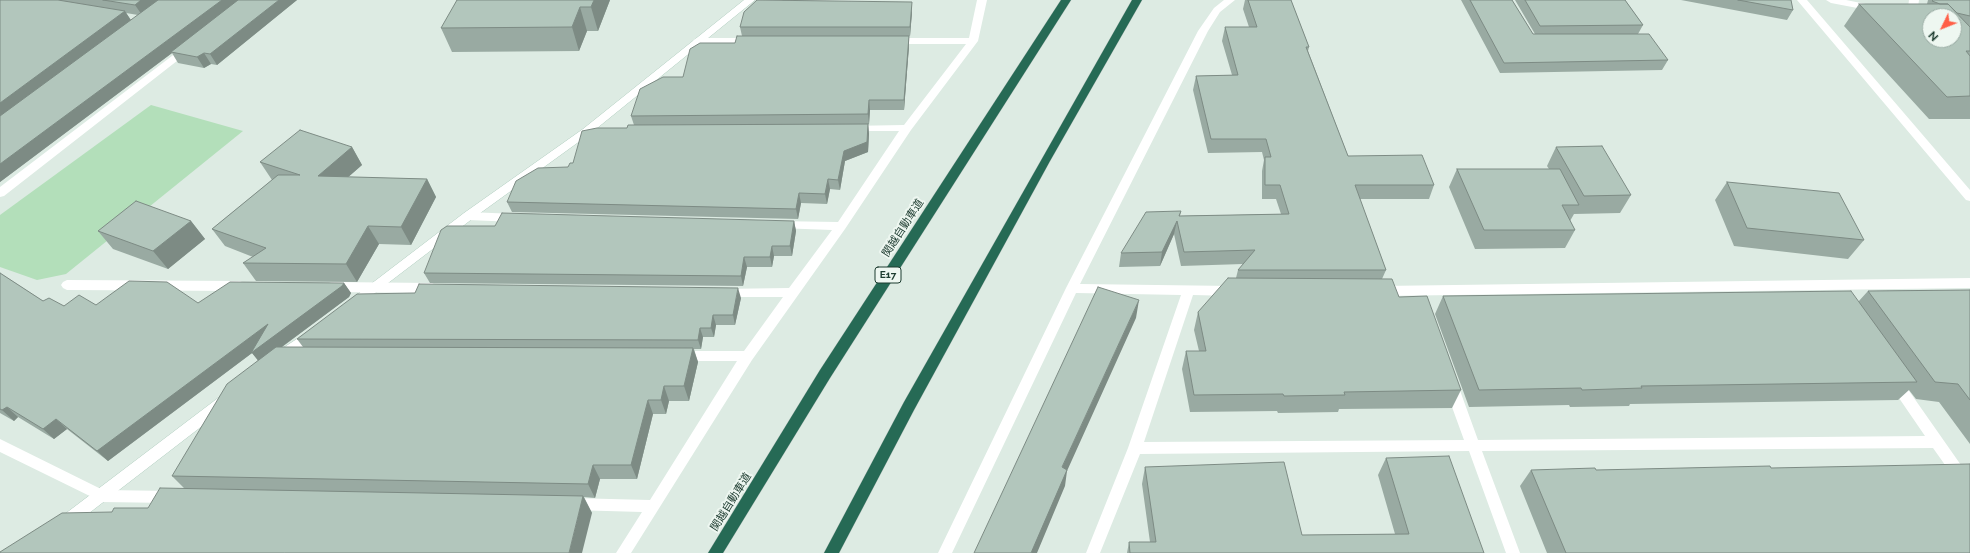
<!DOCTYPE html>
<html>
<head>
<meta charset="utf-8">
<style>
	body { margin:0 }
	#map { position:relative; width:1970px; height:553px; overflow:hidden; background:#ddebe3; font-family:Raleway,sans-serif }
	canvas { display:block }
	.north { position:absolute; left:1922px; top:8px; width:40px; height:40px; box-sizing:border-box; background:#eef7f1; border:1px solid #9aaca4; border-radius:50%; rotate:227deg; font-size:11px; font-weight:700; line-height:16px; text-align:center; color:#1d3c30 }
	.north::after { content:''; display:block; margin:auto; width:14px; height:18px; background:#ff5f47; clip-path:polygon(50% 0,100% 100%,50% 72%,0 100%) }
</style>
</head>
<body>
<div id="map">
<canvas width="1970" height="553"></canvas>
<div class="north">N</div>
</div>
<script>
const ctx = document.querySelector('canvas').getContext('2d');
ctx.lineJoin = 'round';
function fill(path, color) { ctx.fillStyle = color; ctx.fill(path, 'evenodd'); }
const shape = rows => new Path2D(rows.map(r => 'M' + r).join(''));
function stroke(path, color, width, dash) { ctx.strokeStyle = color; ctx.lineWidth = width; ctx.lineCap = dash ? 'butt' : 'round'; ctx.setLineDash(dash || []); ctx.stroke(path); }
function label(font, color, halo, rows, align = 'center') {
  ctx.font = font + ' Raleway,"Noto Sans JP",sans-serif'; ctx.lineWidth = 4; ctx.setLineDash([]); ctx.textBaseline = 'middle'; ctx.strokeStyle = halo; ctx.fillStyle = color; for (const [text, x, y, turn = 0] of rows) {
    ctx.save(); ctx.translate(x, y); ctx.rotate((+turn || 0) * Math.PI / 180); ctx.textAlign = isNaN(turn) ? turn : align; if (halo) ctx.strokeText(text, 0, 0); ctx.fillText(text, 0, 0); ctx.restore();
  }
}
fill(shape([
	[151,105,243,131,66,274,37,280,0,267,0,215]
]), '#b3dfba');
const secondary = shape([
	[744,0,755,0,591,133,472,219,358,306,350,306,348,303,350,300,464,213,583,129,744,0],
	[312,329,316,331,318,334,316,337,287,360,282,361,277,360,276,356,277,352,312,329],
	[223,397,228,398,230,402,228,406,71,527,66,528,61,527,59,522,61,517,218,398,223,397]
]);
const highway = shape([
	[1061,0,1071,0,830,378,723,553,708,553,820,370,1061,0],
	[1132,0,1142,0,1050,161,914,410,839,553,824,553,904,402,1132,0]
]);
stroke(secondary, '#afccbe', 1);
stroke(highway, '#c0c8c5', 1);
fill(shape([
	[977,0,987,0,978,41,911,130,845,229,752,360,631,553,616,553,642,512,571,510,566,508,564,504,566,500,571,498,650,500,737,361,680,361,675,360,674,356,675,352,680,351,744,351,783,297,723,297,719,295,717,292,719,289,789,288,832,230,778,228,774,227,772,224,774,221,838,222,899,131,852,131,848,130,847,128,848,126,904,125,966,44,894,44,889,41,894,38,969,38,977,0],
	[1224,0,1235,0,1220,12,1208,31,1080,284,1233,286,1237,288,1239,291,1237,294,1233,296,1193,295,1144,442,1464,440,1444,385,1446,381,1451,380,1456,381,1458,385,1478,440,1925,436,1888,382,1890,378,1895,377,1900,378,1970,478,1970,495,1965,493,1933,448,1482,451,1520,553,1506,553,1469,451,1140,454,1100,553,1086,553,1128,448,1181,295,1076,293,952,553,938,553,1066,288,1198,31,1214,8,1224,0],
	[1797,0,1807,0,1970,190,1970,201,1966,200,1797,0],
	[1826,0,1846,0,1876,6,1878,8,1873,11,1831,3,1826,0],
	[1909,0,1919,0,1917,14,1930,19,1930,26,1909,17,1907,15,1909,0],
	[698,38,751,38,756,41,751,44,695,43,693,41,695,39,698,38],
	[188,45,193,48,191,50,4,196,0,197,0,187,185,46,188,45],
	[468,212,516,214,522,218,516,222,468,220,462,216,468,212],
	[1970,278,1970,288,1381,296,1377,294,1375,291,1377,288,1381,286,1970,278],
	[67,280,240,281,244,283,246,286,244,289,240,291,67,290,63,288,61,285,63,282,67,280],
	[331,282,432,283,436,285,438,288,436,291,432,293,331,292,327,290,325,287,327,284,331,282],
	[0,439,103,490,171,491,176,493,178,497,176,501,171,503,102,502,0,452,0,439]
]), '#fff');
fill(secondary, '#fff');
fill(highway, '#266a55');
fill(shape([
	[0,0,297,0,217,65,211,64,204,68,178,63,172,53,0,182],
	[126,13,138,15,131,20],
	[610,0,598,31,587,31,579,51,452,52,441,28],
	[783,0,912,12,910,36,909,36,909,46,904,110,870,110,869,124,868,124,869,134,868,152,845,161,840,190,830,189,827,204,801,203,798,219,512,212,507,202,568,167,573,163,634,125,631,116,683,77,735,43,742,36,740,27],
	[1245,0,1291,0,1309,47,1308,51,1348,156,1434,185,1429,199,1360,199,1386,270,1382,279,1399,297,1461,390,1452,408,1339,409,1338,412,1278,413,1277,411,1190,412,1182,369,1186,351,1199,351,1194,330,1198,312,1236,278,1238,270,1243,264,1181,266,1174,234,1160,266,1119,267,1121,253,1181,211,1180,216,1281,214,1276,199,1262,199,1262,171,1264,160,1262,152,1208,153,1193,90,1196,76,1232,75,1222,41,1225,27,1249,27,1243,9],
	[1461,0,1512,0,1533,34,1535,34,1515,0,1625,0,1643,25,1638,34,1668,60,1662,70,1500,73],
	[1681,0,1791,0,1793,10,1787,20],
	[1928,0,1970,0,1970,119,1929,119,1844,26,1859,4,1927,4],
	[352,147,362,165,348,177,427,179,436,197,411,245,379,244,357,282,256,281,243,263,253,257,225,246,212,229,272,180,260,162],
	[1556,147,1631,195,1620,213,1574,214,1570,221,1575,230,1565,248,1475,249,1449,187,1457,169,1549,169,1547,166],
	[1727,182,1864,240,1848,259,1734,246,1715,200],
	[191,221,205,239,168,269,113,249,98,231],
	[794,221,796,231,792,256,774,256,772,267,747,267,743,286,430,283,424,273,495,226],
	[0,273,43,301,64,306,96,305,198,303,344,283,351,293,349,297,282,347,303,347,297,339,741,298,735,325,716,325,714,337,703,337,701,349,694,349,698,362,689,401,669,401,666,414,653,414,637,479,600,479,595,498,584,497,592,513,112,512,148,508,185,489,172,476,258,360,252,353,108,461,67,429,54,439,18,417,14,421,0,413],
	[1970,290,1970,444,1939,402,1916,399,1909,390,1898,400,1630,404,1629,406,1570,407,1569,405,1469,407,1435,314,1443,296,1858,302,1868,291],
	[1386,458,1484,553,1127,553,1129,542,1150,542,1142,484,1145,467,1302,535,1395,534,1378,475],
	[1771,468,1970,553,1547,553,1520,486,1531,470,1596,470]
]), '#99aaa2');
fill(shape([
	[141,0,162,0,142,15,135,5],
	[222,0,243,0,171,52,172,53,0,182,0,164],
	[279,0,297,0,217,65,210,54],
	[594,0,610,0,598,31,591,7],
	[912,2,912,12,910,36,910,27],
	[580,7,587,31,579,51,572,27],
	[125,11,132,22,0,120,0,103],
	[909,36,909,46,904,110,904,100],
	[204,53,211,64,204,68,197,57],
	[869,100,870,110,869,124,868,114],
	[868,124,869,134,868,152,845,161,840,190,838,180,844,151],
	[352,147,362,165,329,194,318,176],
	[427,179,436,197,411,245,401,227],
	[828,179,830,189,827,204,825,194],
	[799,193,801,203,798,219,796,209],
	[191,221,205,239,168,269,153,251],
	[794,221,796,231,792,256,790,246],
	[1177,221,1174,234,1160,266,1162,252],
	[368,226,379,244,357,282,346,264],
	[772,246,774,256,772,267,770,257],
	[744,257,747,267,743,286,741,276],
	[344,283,351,293,349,297,260,363,252,353,108,461,97,451,268,324],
	[738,288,741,298,735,325,733,315],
	[1139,300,1136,318,1067,471,1065,486,1037,553,1031,553,1062,467],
	[713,315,716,325,714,337,711,328],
	[700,328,703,337,701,349,698,340],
	[693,348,698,362,689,401,684,386],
	[664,386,669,401,666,414,661,400],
	[648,400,653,414,637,479,631,465],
	[7,407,18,417,14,421,2,410],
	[56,419,67,429,54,439,43,429],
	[593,465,600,479,595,498,588,484],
	[583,496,592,513,582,553,569,553]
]), '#7d8b84');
const building = shape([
	[0,0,58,0,125,11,0,103,0,0],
	[103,0,141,0,135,5,103,0],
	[158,0,222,0,0,164,0,116,158,0],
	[238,0,279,0,210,54,204,53,197,57,171,52,238,0],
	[457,0,594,0,591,7,580,7,572,27,441,28,457,0],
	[757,0,912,2,910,27,740,27,744,12,757,0],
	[1248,0,1291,0,1309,47,1306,47,1348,156,1422,155,1434,185,1355,185,1386,270,1238,270,1255,250,1184,252,1177,221,1162,252,1121,253,1146,212,1181,211,1179,216,1289,214,1280,185,1265,185,1265,157,1271,157,1266,139,1211,139,1196,76,1238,75,1225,27,1257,27,1248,0],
	[1470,0,1512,0,1533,34,1649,34,1668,60,1504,63,1470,0],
	[1525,0,1625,0,1643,25,1540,26,1525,0],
	[1738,0,1791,0,1793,10,1738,0],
	[1933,0,1970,0,1970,16,1957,13,1948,4,1940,4,1932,1,1933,0],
	[1859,4,1948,4,1970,27,1970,51,1966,51,1970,56,1970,96,1947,97,1859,4],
	[1930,16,1954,16,1954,40,1930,40,1930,16],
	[737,36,909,36,904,100,869,100,868,114,631,116,640,89,663,77,683,77,690,49,700,43,735,43,737,36],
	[868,124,867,142,844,151,838,180,828,179,825,194,799,193,796,209,507,202,516,181,538,168,568,167,570,163,573,163,582,131,597,128,627,128,628,125,868,124],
	[300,130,352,147,318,176,427,179,401,227,368,226,346,264,243,263,266,248,212,229,278,175,300,175,260,162,300,130],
	[1602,146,1631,195,1584,196,1556,147,1602,146],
	[1457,169,1560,169,1579,205,1562,205,1575,230,1484,230,1457,169],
	[1727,182,1839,193,1864,240,1747,228,1727,182],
	[136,201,191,221,153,251,98,231,136,201],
	[502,213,794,221,790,246,772,246,770,257,744,257,741,276,424,273,441,230,447,226,495,226,502,213],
	[0,273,43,301,49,298,64,306,79,295,96,305,129,281,167,282,198,303,230,282,344,283,342,286,251,353,268,324,97,451,56,419,43,429,7,407,2,410,0,409,0,273],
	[1228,278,1392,279,1399,297,1427,296,1461,390,1344,392,1345,395,1284,396,1283,394,1194,395,1186,351,1206,351,1198,312,1228,278],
	[419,284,738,288,733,315,713,315,711,328,700,328,698,340,297,339,357,294,415,293,419,284],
	[1098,287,1139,300,1062,467,1067,470,1031,553,974,553,1098,287],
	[1970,290,1970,400,1958,384,1935,382,1868,291,1970,290],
	[1851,291,1917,382,1641,386,1642,388,1582,390,1581,388,1479,390,1443,296,1851,291],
	[276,347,693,348,684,386,664,386,661,400,648,400,631,465,593,465,588,484,172,476,227,384,276,347],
	[1449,456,1484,553,1130,553,1129,542,1156,542,1145,467,1284,462,1302,535,1409,534,1386,458,1449,456],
	[1970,464,1970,553,1566,553,1531,470,1595,468,1596,470,1770,466,1771,468,1970,464],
	[160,488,583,496,569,553,0,553,0,552,62,513,112,512,114,508,148,508,160,488]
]);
fill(building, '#b2c6bc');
stroke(building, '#7d8b84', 1);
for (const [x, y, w] of [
	[888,275,26]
]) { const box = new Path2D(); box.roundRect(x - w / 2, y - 8, w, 16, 3); ctx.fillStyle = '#eef7f1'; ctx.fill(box); stroke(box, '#1d3c30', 1); }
label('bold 10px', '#1d3c30', null, [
	["E17",888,275]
]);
label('11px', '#1d3c30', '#eef7f1', [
	["関越自動車道",903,228,-57],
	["関越自動車道",731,502,-58]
]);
</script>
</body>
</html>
